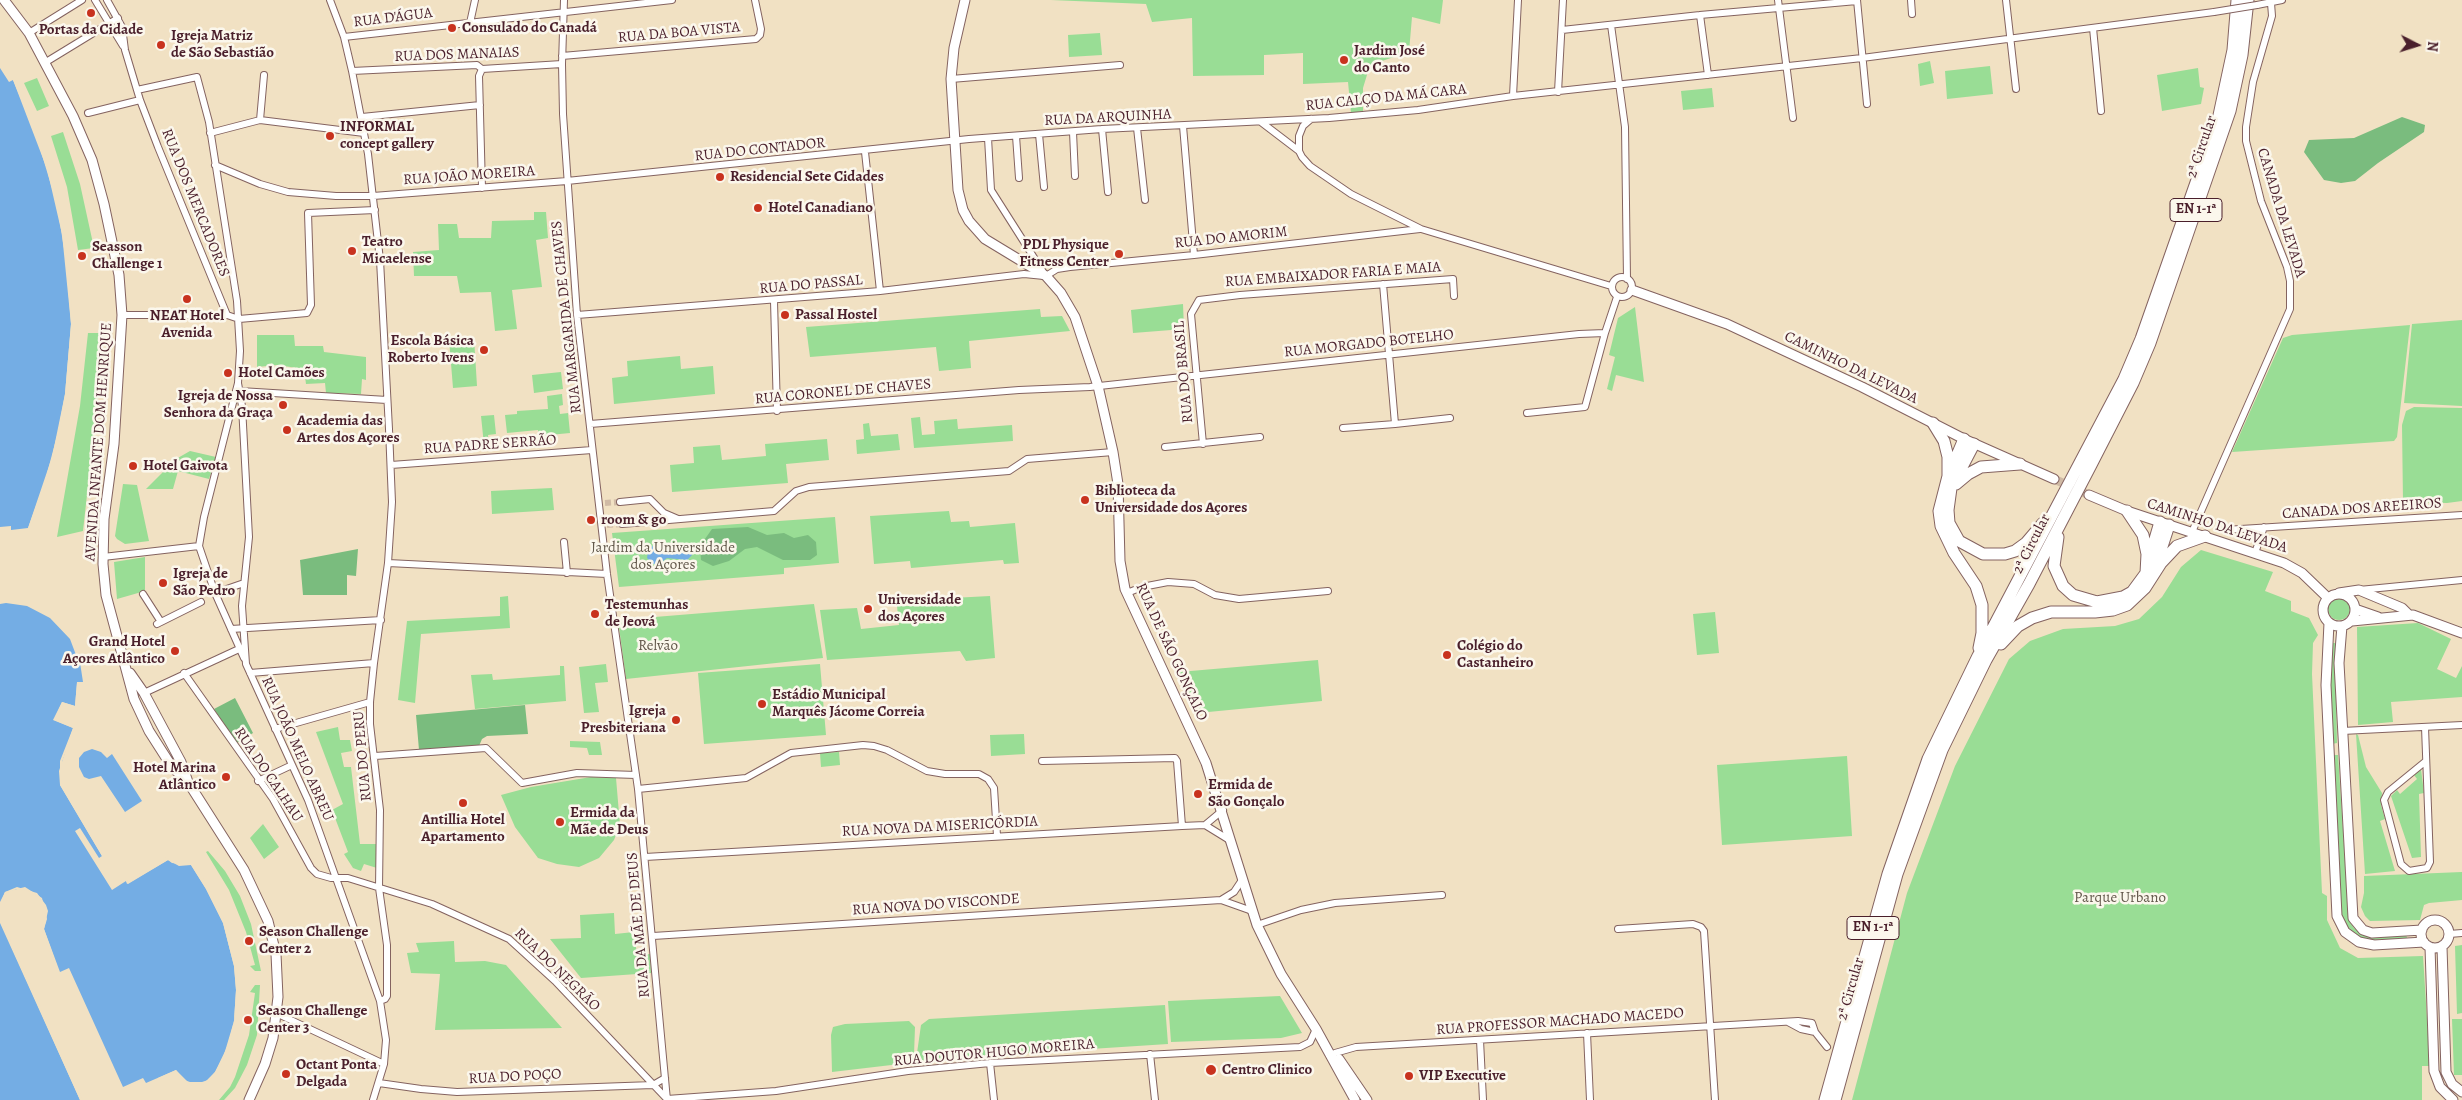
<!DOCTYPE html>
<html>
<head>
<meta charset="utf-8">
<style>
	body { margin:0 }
	#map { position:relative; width:2462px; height:1100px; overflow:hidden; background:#f1e1c3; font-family:Alegreya,serif }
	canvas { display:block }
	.north { position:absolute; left:2392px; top:20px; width:50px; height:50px; -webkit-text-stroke:4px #fbf7ec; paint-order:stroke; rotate:95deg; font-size:14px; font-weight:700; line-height:20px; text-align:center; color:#4a1f2b }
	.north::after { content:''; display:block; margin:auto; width:18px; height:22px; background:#4a1f2b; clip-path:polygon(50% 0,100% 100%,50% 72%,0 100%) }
</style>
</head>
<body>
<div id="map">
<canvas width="2462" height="1100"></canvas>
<div class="north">N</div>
</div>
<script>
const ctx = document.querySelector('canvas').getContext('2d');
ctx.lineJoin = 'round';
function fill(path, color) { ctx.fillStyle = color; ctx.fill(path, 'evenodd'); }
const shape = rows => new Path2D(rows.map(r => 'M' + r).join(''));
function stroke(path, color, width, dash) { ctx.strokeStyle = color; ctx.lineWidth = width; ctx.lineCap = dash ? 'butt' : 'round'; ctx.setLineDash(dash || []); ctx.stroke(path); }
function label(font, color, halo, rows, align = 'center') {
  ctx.font = font + ' Alegreya,serif'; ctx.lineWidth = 5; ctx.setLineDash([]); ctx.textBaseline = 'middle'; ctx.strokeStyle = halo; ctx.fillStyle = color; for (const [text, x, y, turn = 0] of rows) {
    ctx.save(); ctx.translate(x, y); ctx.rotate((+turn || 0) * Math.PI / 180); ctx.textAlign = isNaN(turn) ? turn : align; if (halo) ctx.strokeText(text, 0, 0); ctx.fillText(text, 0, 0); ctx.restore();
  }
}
fill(shape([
	[1051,0,1443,0,1440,24,1412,17,1409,52,1370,65,1363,88,1363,111,1351,113,1348,82,1303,84,1303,53,1264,55,1264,75,1193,76,1192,18,1152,22,1146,4],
	[1100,33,1102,55,1069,57,1068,35],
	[1930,61,1934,83,1920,86,1918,64],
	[1990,66,1993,94,1947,99,1945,71],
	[2198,68,2200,87,2204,88,2201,104,2162,111,2157,75],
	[37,78,49,106,37,111,24,83],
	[1712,88,1714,107,1683,110,1681,91],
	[63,132,80,184,94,248,78,250,67,187,51,136],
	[534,212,546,212,548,238,536,240,542,287,512,290,517,329,495,331,491,292,460,293,457,276,414,276,413,252,439,250,438,224,457,224,459,238,491,238,492,221,534,220],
	[1183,304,1184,329,1133,333,1131,310],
	[1635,307,1644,382,1616,375,1612,391,1607,389,1615,357,1609,355,1618,318],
	[1040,309,1041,317,1062,316,1070,331,969,341,971,368,939,371,936,347,810,357,806,327],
	[2462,320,2462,406,2404,403,2412,324],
	[2410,325,2397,437,2394,441,2232,452,2283,338,2292,335],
	[88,333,102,333,102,359,83,531,57,537,80,406],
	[257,335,294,335,295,346,323,346,324,352,366,357,366,380,362,379,361,394,326,393,325,383,306,384,304,369,277,365,257,367],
	[474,338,477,386,453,388,449,339],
	[680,356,681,369,713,366,715,394,614,404,612,378,628,376,627,361],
	[561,372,563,389,534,393,532,375],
	[562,394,563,405,559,406,560,414,568,413,570,433,539,436,538,430,507,433,505,415,517,414,517,411,548,409,547,396],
	[2414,407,2462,408,2462,501,2447,503,2403,502,2402,425,2406,411],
	[494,415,496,434,488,435,489,444,484,445,481,416],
	[920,417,922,435,935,434,934,421,957,419,958,429,1012,425,1013,441,914,448,911,418],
	[869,423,871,436,898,434,900,450,857,454,856,440,864,439,863,424],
	[827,439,829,460,786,464,788,483,672,492,670,465,694,463,693,447,720,445,722,460,766,456,765,444],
	[190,451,216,457,209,479,178,471,173,489,146,489,176,459],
	[123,484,137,485,149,541,125,544,117,539,115,536],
	[552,488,554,510,492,514,491,491],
	[949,511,951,522,969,521,970,527,1015,523,1019,563,1004,564,1003,560,911,568,910,561,874,564,870,516],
	[835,517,839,563,784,568,784,574,619,587,612,533],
	[2201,550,2273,572,2265,591,2291,601,2291,611,2309,618,2318,635,2313,643,2312,674,2322,893,2327,896,2327,920,2340,948,2358,958,2423,956,2430,1066,2422,1066,2422,1100,1852,1100,1907,893,1955,766,2009,659,2030,641,2063,629,2115,626,2139,619,2162,597,2181,567],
	[145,557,145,591,117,599,114,562],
	[508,596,510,628,421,634,415,703,398,700,407,621,500,616,500,597],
	[990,596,995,658,966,661,960,651,827,660,820,610,857,608,861,629,899,625,897,606,914,606,914,600],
	'2328 609a11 11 0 1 1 22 0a11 11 0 1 1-22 0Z',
	[814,604,823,658,626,679,618,620],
	[1715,612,1719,653,1697,655,1693,614],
	[2418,623,2451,639,2437,669,2456,678,2462,666,2462,697,2391,702,2393,722,2358,725,2357,627],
	[2330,643,2335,643,2337,743,2332,744],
	[1318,660,1322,701,1198,713,1179,672],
	[606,664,608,682,595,683,599,712,584,713,579,667],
	[820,664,826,735,704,744,698,673],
	[560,666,564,666,566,701,475,709,471,675,492,674,493,680,560,675],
	[338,727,340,740,350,740,352,751,341,753,344,767,351,767,360,844,376,844,377,868,364,864,361,871,353,868,344,854,348,852,332,810,343,804,316,732],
	[1024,734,1025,754,991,756,990,735],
	[2356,734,2358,735,2366,767,2382,793,2381,805,2385,819,2380,821,2395,871,2365,874],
	[570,741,600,742,602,755,589,755,587,748,570,747],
	[839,752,840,765,821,767,820,753],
	[2332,755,2338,755,2349,920,2354,928,2367,936,2406,934,2407,938,2373,940,2358,938,2350,933,2341,919],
	[1847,756,1852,836,1722,845,1717,765],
	[2421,769,2424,793,2419,794,2421,857,2412,858,2391,796,2397,790,2400,794,2417,779,2414,775],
	[591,777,616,778,620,825,614,840,599,858,579,867,557,864,538,858,515,827,501,795,531,787],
	[263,824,279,847,264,859,250,838],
	[208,851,225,871,240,896,251,924,261,971,255,971,250,966,255,965,246,932,229,890,206,852],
	[2462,872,2462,900,2429,903,2424,905,2420,920,2370,921,2365,916,2361,907,2364,893,2364,876],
	[614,913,615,934,634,932,637,955,650,954,651,973,581,978,550,939,581,938,580,915],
	[454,941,455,962,485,961,506,965,562,1028,435,1030,440,974,411,973,407,953,419,952,416,943],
	[2462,945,2462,1013,2457,1014,2455,946],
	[255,985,260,985,257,1035,247,1065,235,1088,224,1100,219,1100,230,1087,235,1077,249,1035,255,993,250,992],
	[1280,996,1302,1033,1281,1038,1171,1042,1168,1001],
	[1165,1005,1168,1044,951,1058,832,1072,831,1035,833,1027,845,1024,909,1021,915,1027,914,1055,917,1053,921,1025,929,1019],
	[2452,1019,2462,1019,2462,1075,2454,1075]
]), '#99dd95');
fill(shape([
	[2402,117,2425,125,2424,132,2378,163,2355,181,2341,183,2324,180,2304,152,2309,140,2354,138],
	[748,527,767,535,784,533,794,538,808,535,816,542,817,555,810,560,783,560,757,547,745,549,729,561,713,566,701,560,700,546,712,529],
	[358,549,356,576,347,575,347,595,303,595,300,560],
	[235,698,253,733,237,743,214,709],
	[525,705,528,734,487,736,482,739,479,746,419,750,416,715]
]), '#7abc7e');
fill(shape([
	[0,68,9,82,13,80,47,169,62,234,71,324,65,394,52,457,28,528,11,530,11,526,0,527],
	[654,544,686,548,692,550,692,555,687,560,667,558,659,564,653,564,647,558,648,552],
	[6,603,27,606,50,618,70,639,76,655,73,656,74,658,79,656,83,682,77,683,75,706,62,702,54,720,73,728,59,771,60,785,102,856,99,858,80,828,75,831,112,890,126,881,128,884,168,860,172,863,191,865,206,889,223,923,234,966,236,990,234,1021,223,1058,215,1072,205,1082,188,1082,176,1070,146,1083,143,1078,123,1087,69,968,60,972,44,929,47,919,42,898,25,887,5,892,0,902,0,604],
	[92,749,101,752,107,758,112,754,142,801,125,812,101,776,89,779,84,777,79,767,79,758,84,752],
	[0,923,80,1100,0,1100]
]), '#74ade4');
fill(shape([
	[15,79,39,135,60,205,68,261,73,324,68,394,60,433,47,482,31,527,28,528,45,481,58,432,65,394,71,324,66,261,57,205,36,135,13,80],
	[77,682,86,682,84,685,79,685,77,707,75,709,63,705,57,719,75,727,62,762,62,784,104,854,102,856,60,785,60,761,73,728,53,720,62,702,75,706],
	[167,857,179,863,193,863,209,888,225,922,237,966,238,999,230,1045,217,1074,210,1081,201,1086,187,1085,175,1073,159,1080,158,1078,176,1070,184,1080,196,1084,208,1080,215,1072,228,1045,234,1021,236,990,234,966,223,923,206,889,191,865,179,866,168,860,127,884,126,881],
	[17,887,37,893,46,905,48,911,44,929,57,966,55,967,41,929,45,912,40,899,30,892,17,889,7,893,0,905,5,892],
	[0,921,2,922,83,1100,80,1100]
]), '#f1e1c3');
stroke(shape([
	[605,503,620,502],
	[607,525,622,524]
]), '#d0baa5', 6, [6, 3]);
stroke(shape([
	[2054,479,2089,495]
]), '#d0baa5', 9, [9, 4.5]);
const street = shape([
	[95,0,123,46],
	[107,0,122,27,125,50,140,100,158,147,227,315],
	[330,0,344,37,352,71,368,154,380,260,389,429,392,502,388,563,374,663,370,702,370,724,380,810,379,888,387,945,387,996,385,999,380,1001],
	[564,0,562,64,563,114,577,315,607,574,638,789,667,1100],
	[1778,0,1793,118],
	[1857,0,1867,104],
	[1911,0,1912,14],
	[2006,0,2016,89],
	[2257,5,2282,0],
	[1700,15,1708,75],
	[470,23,475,0],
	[1611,25,1625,127,1627,279],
	[2093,28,2101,111],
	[1562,30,1700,15,1857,1],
	[29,33,82,0],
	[344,37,672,0],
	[562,56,756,39,760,35,761,29,755,0],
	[46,62,118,18],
	[352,71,477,65,482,69,562,64],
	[951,79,1120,65],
	[137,90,197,77,209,122,237,301,240,351,238,383,204,517,199,546,215,593,244,658],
	[1558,92,1563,0],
	[1513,96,1518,0],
	[88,113,140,100],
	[362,117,480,105],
	[1311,119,1303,126,1299,136,1299,151,1302,157,1310,166,1351,194,1421,229,1611,286],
	[260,120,264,75],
	[1261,122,1299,151],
	[1183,126,1194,255],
	[1137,128,1145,200],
	[1102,129,1108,192],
	[1073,132,1075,176],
	[210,133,260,120,364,133],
	[1039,134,1044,187],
	[1016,136,1019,178],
	[988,138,991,190,1045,275],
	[865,152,880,291],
	[215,165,260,184,288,192,336,196,373,196,567,181,969,139,1102,129,1329,118,1418,110,1513,96,1862,58,2214,12],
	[482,188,479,76,482,69],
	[1046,276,1057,269,1070,267,1194,255,1420,229],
	'1612 287a10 10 0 1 1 20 0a10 10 0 1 1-20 0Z',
	[1383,284,1395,424,1450,418],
	[774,301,777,411],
	[122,315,227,315,239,319,307,313,311,305,308,213,375,210],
	[577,315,880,291,1024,274,1044,276],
	[238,383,242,406,249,537,242,606,246,664,308,800,380,1001,386,1040,384,1064,373,1100],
	[240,391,387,400],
	[1527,413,1585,407,1605,333],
	[590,424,1019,390,1090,387,1579,334,1605,333,1617,297],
	[1343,428,1395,424],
	[1203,444,1191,314,1199,300,1240,295,1453,279,1454,296],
	[1165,447,1260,437],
	[391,465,592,450],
	[620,502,650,499,664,513,678,519],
	[622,524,774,511,796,491,809,487,1009,471,1027,459,1113,452],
	[2225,530,2462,515],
	[2192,532,2290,309,2290,281,2287,267,2261,201,2246,141,2246,127,2253,82,2272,16,2271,3],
	[564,542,567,573],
	[2255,553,2264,527],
	[103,557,199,546],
	[388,563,607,574],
	[2359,590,2462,580],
	[215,593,244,583],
	[1127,593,1142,587,1168,582,1194,584,1215,595,1239,599,1328,591],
	[143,594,161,622],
	[157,624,201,602],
	[231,629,381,620],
	[184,673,273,799,311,868,317,874,331,878,348,878,432,904,509,939,555,981,667,1099],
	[250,673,374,663],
	[144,693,239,649],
	[2425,727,2430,862,2427,868,2409,871,2401,864,2384,800,2388,792,2426,761],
	[275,729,370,702],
	[2342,731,2462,725],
	[375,756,486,748,522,783,577,773,636,775],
	[1042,761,1175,758,1177,761,1182,826],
	[258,781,292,765],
	[638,789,746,778,791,753,863,745,874,746,887,750,927,771,945,774,979,774,988,779,994,788,997,836],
	[1205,825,1223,810],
	[645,857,1182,826,1205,825,1231,841],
	[1221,900,1234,892,1242,880],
	[1257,925,1301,910,1335,903,1442,895],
	[1618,929,1693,924,1701,927,1704,931,1715,1100],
	[2449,934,2462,933],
	[653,936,1221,900,1252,911],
	[276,1013,384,1064],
	[1788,1022,1801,1029,1815,1032],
	[1587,1033,1590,1100],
	[1480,1040,1483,1100],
	[1335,1053,1356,1047,1798,1021,1812,1023,1815,1032,1827,1047],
	[1150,1054,1155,1100],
	[990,1063,994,1100],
	[379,1083,421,1089,457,1092,653,1085,665,1078],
	[667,1099,776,1091,908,1071,990,1063,1300,1047,1310,1042,1316,1029]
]);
const secondary = shape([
	[4,0,29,33,73,116,92,160,104,204,119,275,122,315,114,444,104,519,103,564,106,595,134,699,149,731,172,767,188,782],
	[965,0,954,48,951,79,958,190,963,210,969,221,985,239,1046,276,1061,293,1075,317,1098,386,1113,452,1118,484,1120,561,1125,589,1206,763,1257,925,1281,974,1316,1029,1355,1100],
	[1632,290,1727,324,1862,387,1964,439,2054,479],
	[2089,495,2127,511,2284,563,2302,573,2328,598],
	[2339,593,2359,590,2402,608,2409,615],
	'2323 610a16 16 0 1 1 32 0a16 16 0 1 1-32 0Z',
	[2355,609,2378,617],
	[2352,621,2413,615,2462,633],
	[2329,623,2326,685,2337,916,2345,932,2359,942,2374,945,2424,942],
	[2342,626,2339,663,2353,918,2363,930,2372,933,2422,930],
	[130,673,144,693,181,762,188,782,244,870,268,921,276,954,278,997,273,1038,265,1064,249,1100],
	'2421 934a14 14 0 1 1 28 0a14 14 0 1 1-28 0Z',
	[2430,947,2434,1071,2440,1087,2453,1100],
	[2442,947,2446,1072,2452,1084,2462,1092],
	[1339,1059,1367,1100]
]);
const highway = shape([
	[1933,423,1944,441,1948,457,1948,476,1939,511,1941,526,1954,553,1976,586,1982,605,1982,633,1979,648],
	[1974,444,1951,488,1948,510,1949,523,1959,541,1983,554,2005,554,2015,551,2026,543,2043,523],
	[1950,472,1964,439],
	[1956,484,1968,474,1981,467,2020,464],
	[2058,537,2054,566,2063,586,2073,595,2097,602,2123,597,2132,592,2146,573,2147,554,2143,535,2127,511],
	[2150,556,2160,522],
	[2156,565,2169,525],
	[2001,644,2018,626,2032,618,2051,612,2095,612,2113,610,2127,605,2145,588,2161,563,2177,546,2205,536],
	[1825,1100,1888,874,1928,759,1978,656,2124,379,2141,339,2218,120,2233,50,2237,0],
	[1835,1100,1897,874,1942,750,1986,660,2029,584,2091,465,2133,383,2150,343,2230,111,2242,55,2248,0]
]);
stroke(street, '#846360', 8);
stroke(secondary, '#846360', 11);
stroke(highway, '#846360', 13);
stroke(street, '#fff', 6);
stroke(secondary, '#fff', 9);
stroke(highway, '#fff', 11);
const streetBridge = shape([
	[2214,12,2257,5]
]);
stroke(streetBridge, '#846360', 8, []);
stroke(streetBridge, '#fff', 6);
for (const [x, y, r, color] of [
	[91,13,5,"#c8321e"],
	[452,28,5,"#c8321e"],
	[161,45,5,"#c8321e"],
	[1344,60,5,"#c8321e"],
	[330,136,5,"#c8321e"],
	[720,177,5,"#c8321e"],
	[758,208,5,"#c8321e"],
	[352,251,5,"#c8321e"],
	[1119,254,5,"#c8321e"],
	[82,256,5,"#c8321e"],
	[187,299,5,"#c8321e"],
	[785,315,5,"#c8321e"],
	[484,350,5,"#c8321e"],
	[228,373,5,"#c8321e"],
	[283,405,5,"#c8321e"],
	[287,430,5,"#c8321e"],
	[133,466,5,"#c8321e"],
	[1085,500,5,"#c8321e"],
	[591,520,5,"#c8321e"],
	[163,583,5,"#c8321e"],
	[868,609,5,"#c8321e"],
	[595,614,5,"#c8321e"],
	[175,651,5,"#c8321e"],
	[1447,655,5,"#c8321e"],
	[762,704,5,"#c8321e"],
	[676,720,5,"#c8321e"],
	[226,777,5,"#c8321e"],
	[1198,794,5,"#c8321e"],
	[463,803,5,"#c8321e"],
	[560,822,5,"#c8321e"],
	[249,941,5,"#c8321e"],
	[248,1020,5,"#c8321e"],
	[1211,1070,6,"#c8321e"],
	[286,1074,5,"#c8321e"],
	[1409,1076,5,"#c8321e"]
]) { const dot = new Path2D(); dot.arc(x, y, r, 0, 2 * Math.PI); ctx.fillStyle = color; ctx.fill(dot); stroke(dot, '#fbf7ec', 2); }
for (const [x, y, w] of [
	[2196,210,52],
	[1873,928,52]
]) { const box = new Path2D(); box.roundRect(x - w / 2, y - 11.5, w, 23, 4); ctx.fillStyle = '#fbf7ec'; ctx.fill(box); stroke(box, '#4a1f2b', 1); }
label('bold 14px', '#4a1f2b', null, [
	["EN 1-1ª",2196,210],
	["EN 1-1ª",1873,928]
]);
label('15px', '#4a1f2b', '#fbf7ec', [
	["RUA D'ÁGUA",393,18,-7],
	["RUA DA BOA VISTA",679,33,-5],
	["RUA DOS MANAIAS",457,55,-2],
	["RUA CALÇO DA MÁ CARA",1386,98,-6],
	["RUA DA ARQUINHA",1108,118,-3],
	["2ª Circular",2202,147,-71],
	["RUA DO CONTADOR",760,150,-6],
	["RUA JOÃO MOREIRA",469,176,-4],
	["RUA DOS MERCADORES",195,203,68],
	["CANADA DA LEVADA",2281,213,73],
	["RUA DO AMORIM",1231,238,-6],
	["RUA EMBAIXADOR FARIA E MAIA",1333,275,-4],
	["RUA DO PASSAL",811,285,-5],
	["RUA MARGARIDA DE CHAVES",567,317,-96],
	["RUA MORGADO BOTELHO",1369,344,-6],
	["CAMINHO DA LEVADA",1851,368,26],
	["RUA DO BRASIL",1184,372,-95],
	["RUA CORONEL DE CHAVES",843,392,-5],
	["AVENIDA INFANTE DOM HENRIQUE",99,442,-86],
	["RUA PADRE SERRÃO",490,445,-4],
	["CANADA DOS AREEIROS",2362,509,-4],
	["CAMINHO DA LEVADA",2217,526,18],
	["2ª Circular",2032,544,-63],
	["RUA DE SÃO GONÇALO",1171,652,65],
	["RUA JOÃO MELO ABREU",297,749,66],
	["RUA DO PERU",363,756,-95],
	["RUA DO CALHAU",268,775,56],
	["RUA NOVA DA MISERICÓRDIA",940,827,-3],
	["RUA NOVA DO VISCONDE",936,905,-4],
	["RUA DA MÃE DE DEUS",639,925,-95],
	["RUA DO NEGRÃO",557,970,44],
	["2ª Circular",1851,989,-74],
	["RUA PROFESSOR MACHADO MACEDO",1560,1022,-4],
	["RUA DOUTOR HUGO MOREIRA",994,1053,-5],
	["RUA DO POÇO",515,1077,-3]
]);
label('bold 15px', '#4a1f2b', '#fbf7ec', [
	["Consulado do Canadá",462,28],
	["Portas da Cidade",91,30,"center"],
	["Igreja Matriz",171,36],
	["de São Sebastião",171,53],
	["Jardim José",1354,51],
	["do Canto",1354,68],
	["INFORMAL",340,127],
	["concept gallery",340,144],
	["Residencial Sete Cidades",730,177],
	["Hotel Canadiano",768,208],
	["Teatro",362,242],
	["Micaelense",362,259],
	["PDL Physique",1109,245,"right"],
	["Fitness Center",1109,262,"right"],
	["Seasson",92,247],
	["Challenge 1",92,264],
	["Passal Hostel",795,315],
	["NEAT Hotel",187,316,"center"],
	["Avenida",187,333,"center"],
	["Escola Básica",474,341,"right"],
	["Roberto Ivens",474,358,"right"],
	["Hotel Camões",238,373],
	["Igreja de Nossa",273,396,"right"],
	["Senhora da Graça",273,413,"right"],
	["Academia das",297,421],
	["Artes dos Açores",297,438],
	["Hotel Gaivota",143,466],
	["Biblioteca da",1095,491],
	["Universidade dos Açores",1095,508],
	["room & go",601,520],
	["Igreja de",173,574],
	["São Pedro",173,591],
	["Universidade",878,600],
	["dos Açores",878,617],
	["Testemunhas",605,605],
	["de Jeová",605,622],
	["Grand Hotel",165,642,"right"],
	["Açores Atlântico",165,659,"right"],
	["Colégio do",1457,646],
	["Castanheiro",1457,663],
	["Estádio Municipal",772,695],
	["Marquês Jácome Correia",772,712],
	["Igreja",666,711,"right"],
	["Presbiteriana",666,728,"right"],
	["Hotel Marina",216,768,"right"],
	["Atlântico",216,785,"right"],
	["Ermida de",1208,785],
	["São Gonçalo",1208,802],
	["Ermida da",570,813],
	["Mãe de Deus",570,830],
	["Antillia Hotel",463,820,"center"],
	["Apartamento",463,837,"center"],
	["Season Challenge",259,932],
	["Center 2",259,949],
	["Season Challenge",258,1011],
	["Center 3",258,1028],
	["Octant Ponta",296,1065],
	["Delgada",296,1082],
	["Centro Clinico",1222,1070],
	["VIP Executive",1419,1076]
], 'left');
label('15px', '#62584b', '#fbf7ec', [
	["Jardim da Universidade",663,548],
	["dos Açores",663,565],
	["Relvão",658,646],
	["Parque Urbano",2120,898]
]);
</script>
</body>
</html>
